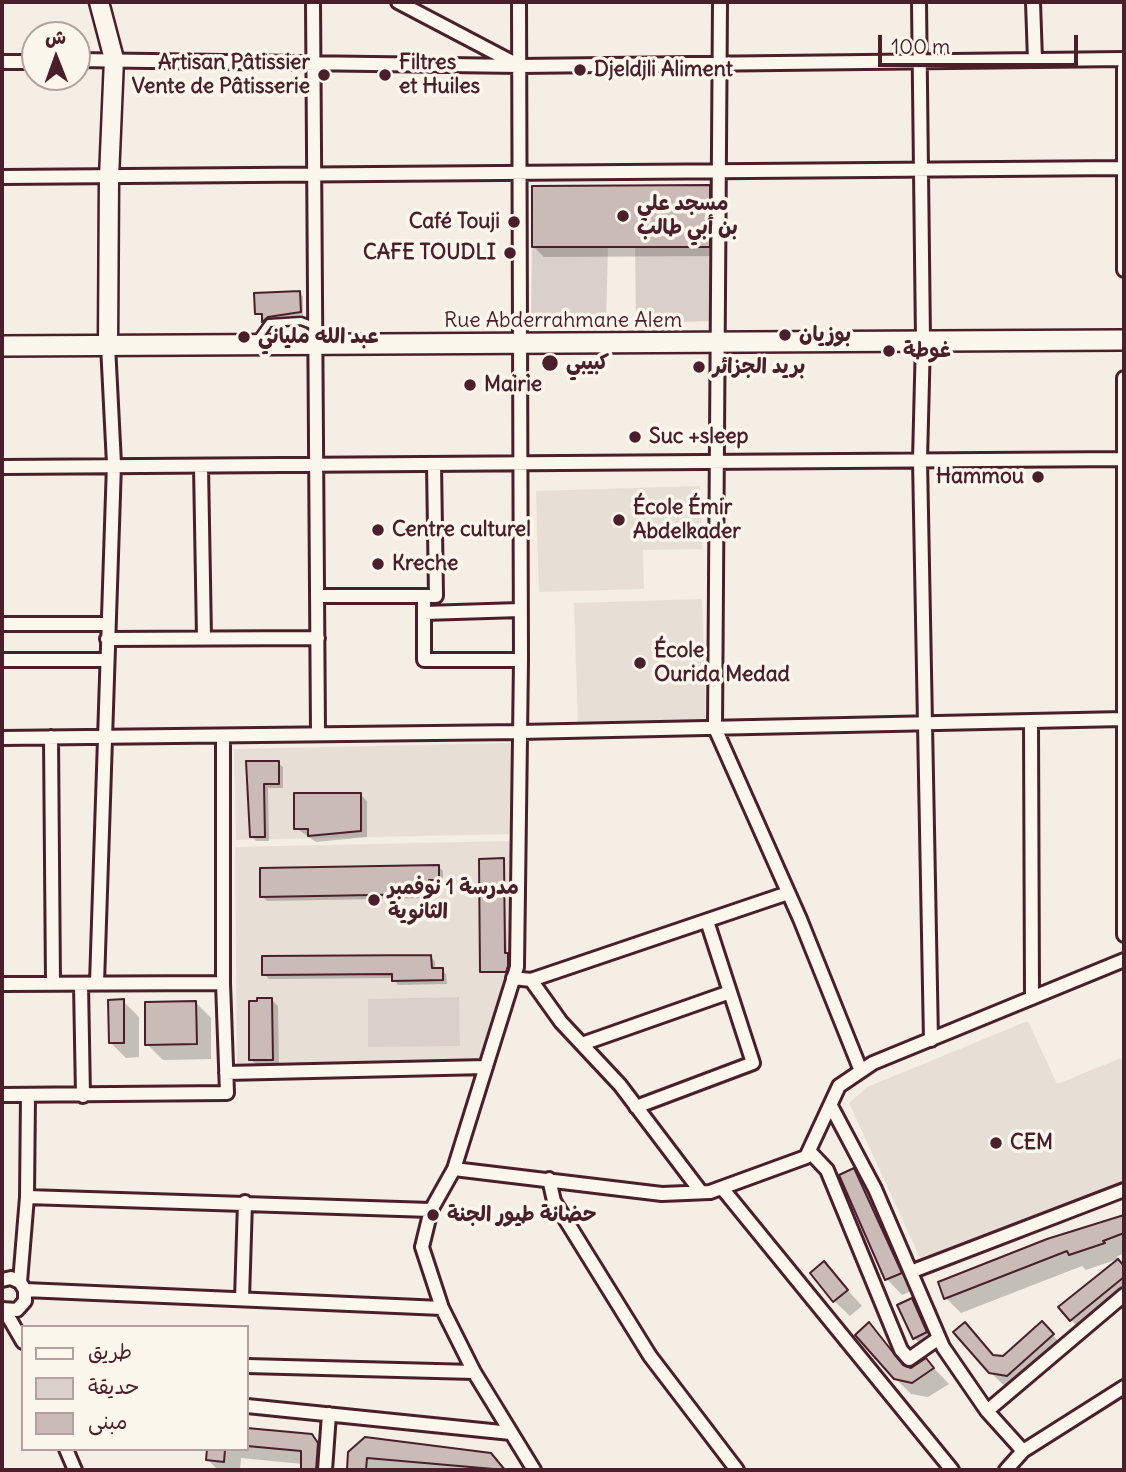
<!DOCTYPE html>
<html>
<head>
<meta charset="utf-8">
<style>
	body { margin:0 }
	#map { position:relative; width:1126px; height:1472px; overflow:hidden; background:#f4eee4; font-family:Delius,"Playpen Sans Arabic",sans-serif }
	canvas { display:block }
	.frame { position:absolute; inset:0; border:4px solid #4a1f2b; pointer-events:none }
	.legend { position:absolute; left:21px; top:1325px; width:228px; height:126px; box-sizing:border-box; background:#fbf7ec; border:2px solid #b4a19f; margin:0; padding:9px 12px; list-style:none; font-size:21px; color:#4a1f2b }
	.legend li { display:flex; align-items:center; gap:14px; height:35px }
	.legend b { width:35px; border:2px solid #b4a19f }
	.north { position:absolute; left:21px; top:21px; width:70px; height:70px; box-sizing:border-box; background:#fbf7ec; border:2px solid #b4a19f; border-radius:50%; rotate:359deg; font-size:19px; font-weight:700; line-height:28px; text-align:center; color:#4a1f2b }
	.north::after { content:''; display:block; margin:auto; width:24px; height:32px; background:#4a1f2b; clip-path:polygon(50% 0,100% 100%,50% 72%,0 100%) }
	.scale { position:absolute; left:878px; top:35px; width:200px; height:32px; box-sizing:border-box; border:4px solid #4a1f2b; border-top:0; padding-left:9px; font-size:21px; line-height:24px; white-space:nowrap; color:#4a1f2b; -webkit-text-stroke:5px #fbf7ec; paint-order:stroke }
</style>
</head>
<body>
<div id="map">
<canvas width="1126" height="1472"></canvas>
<div class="frame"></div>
<ul class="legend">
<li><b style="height:9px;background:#fbf7ec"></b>طريق</li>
<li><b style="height:19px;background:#dbd0c9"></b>حديقة</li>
<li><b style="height:19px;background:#cabbb6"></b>مبنى</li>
</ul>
<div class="north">ش</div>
<div class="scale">100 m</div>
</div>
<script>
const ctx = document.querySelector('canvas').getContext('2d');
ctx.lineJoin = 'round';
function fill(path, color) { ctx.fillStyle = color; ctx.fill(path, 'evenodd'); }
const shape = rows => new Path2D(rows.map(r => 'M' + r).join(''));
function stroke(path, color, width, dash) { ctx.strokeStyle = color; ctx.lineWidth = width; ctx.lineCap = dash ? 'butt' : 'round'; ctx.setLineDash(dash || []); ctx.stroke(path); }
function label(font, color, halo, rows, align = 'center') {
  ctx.font = font + ' Delius,"Playpen Sans Arabic",sans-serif'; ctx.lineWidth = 7; ctx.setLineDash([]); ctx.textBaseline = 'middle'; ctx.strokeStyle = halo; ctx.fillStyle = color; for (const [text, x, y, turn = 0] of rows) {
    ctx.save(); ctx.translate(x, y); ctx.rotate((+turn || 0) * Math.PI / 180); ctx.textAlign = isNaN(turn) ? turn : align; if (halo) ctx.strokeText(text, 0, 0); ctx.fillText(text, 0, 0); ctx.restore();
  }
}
fill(shape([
	[700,486,702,549,643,550,644,589,539,592,536,491],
	[702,599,706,723,578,727,574,603],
	[510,743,512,834,236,840,234,749],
	[512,841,511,953,480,1063,237,1065,235,847],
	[1028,1021,1057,1084,1121,1058,1124,1067,1124,1182,921,1260,849,1103,867,1087]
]), '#e7dfd6');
fill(shape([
	[532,247,608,247,606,324,531,324],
	[635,247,715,247,715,321,636,323],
	[459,997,460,1046,368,1047,368,999]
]), '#dbd0c9');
fill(shape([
	[709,187,720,197,719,256,544,257,534,247],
	[299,293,303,296,303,315,272,320,267,324,264,316,256,313],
	[248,763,278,763,283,767,283,788,268,788,269,841,256,841,252,836],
	[360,794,367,801,367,837,316,842,296,828],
	[503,860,508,973,484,973,482,972],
	[438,866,443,871,443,884,433,884,433,898,267,901,262,896],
	[431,957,435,962,435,970,442,970,446,974,447,984,398,985,393,978,269,979,264,974],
	[271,999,278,1006,279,1066,258,1066,251,1060],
	[123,1001,139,1017,139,1057,126,1058,110,1042],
	[195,1002,211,1018,211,1059,163,1060,147,1044],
	[854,1170,869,1186,916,1289,902,1295,887,1279],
	[1121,1218,1124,1220,1124,1254,1117,1256,1118,1259,1086,1270,1082,1266,961,1313,946,1298],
	[1118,1261,1124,1267,1124,1305,1087,1335,1071,1320],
	[824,1264,862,1306,850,1316,834,1301],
	[912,1300,928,1316,942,1348,930,1353,914,1338],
	[1042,1324,1068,1351,1023,1391,1007,1388,990,1372,980,1340,995,1357,1003,1358],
	[869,1325,907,1369,926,1360,949,1384,928,1397,911,1394,895,1378],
	[247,1430,312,1436,333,1460,332,1470,304,1470,303,1464,241,1458,240,1470,218,1470,208,1460,209,1449,247,1449],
	[350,1453,490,1454,506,1470,348,1470]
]), '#0003');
const building = shape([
	[710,185,710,247,532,247,532,186,710,185],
	[300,291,301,312,268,317,262,322,262,314,255,314,254,293,300,291],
	[246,761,279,761,279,784,264,784,265,837,250,837,246,761],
	[294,793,361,793,361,831,308,836,308,829,294,829,294,793],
	[504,858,505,953,508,953,508,966,506,972,480,972,479,859,504,858],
	[439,865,439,880,429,880,429,894,260,897,260,868,439,865],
	[431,955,432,968,443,968,443,980,392,981,392,974,262,975,262,956,431,955],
	[257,998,272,998,273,1060,249,1060,249,1001,257,1001,257,998],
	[124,999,124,1043,109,1043,108,1000,124,999],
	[196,1001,197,1044,145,1045,145,1002,196,1001],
	[854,1168,902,1273,885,1280,839,1175,854,1168],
	[1124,1215,1124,1233,1103,1241,1105,1243,1069,1255,1067,1251,944,1299,938,1282,1047,1239,1124,1215],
	[1118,1259,1124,1266,1124,1277,1070,1321,1058,1307,1118,1259],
	[824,1261,848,1290,833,1302,810,1273,824,1261],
	[912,1298,927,1332,913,1339,897,1305,912,1298],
	[1042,1321,1054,1334,1007,1376,989,1373,953,1332,965,1322,993,1355,1003,1356,1042,1321],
	[869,1322,903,1365,911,1368,926,1358,934,1368,912,1383,894,1379,855,1335,869,1322],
	[247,1428,312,1434,318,1443,316,1470,301,1470,301,1451,247,1446,247,1428],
	[365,1437,491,1453,505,1470,367,1458,366,1470,347,1470,348,1452,365,1437],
	[207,1449,225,1449,224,1462,206,1460,207,1449]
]);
fill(building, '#cabbb6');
stroke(building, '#4a1f2b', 2);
const service = shape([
	[257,340,269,323,301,321,314,326]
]);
const minor = shape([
	[313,2,318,734],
	[398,2,516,64],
	[519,2,521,660,517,967,454,1169,431,1210,422,1247,442,1308,474,1372,534,1470],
	[720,2,715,728,800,919,861,1071],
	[919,2,923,340,920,460,931,1040],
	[1033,2,1035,60],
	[77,60,520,66,1124,59],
	[2,62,35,62],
	[1124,68,1124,270],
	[2,177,1123,168],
	[1124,378,1124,935],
	[201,466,204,638],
	[2,467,1124,459],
	[317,596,436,596,434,464],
	[424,596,424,660,521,660],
	[424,613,520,610],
	[2,624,107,624],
	[107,639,318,638],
	[2,660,106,660],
	[1031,722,1032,998],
	[51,737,53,984],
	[2,738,520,732,1124,719],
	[513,978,531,980,788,893],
	[531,980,561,1022,620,1085,701,1192],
	[97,983,114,464,108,345],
	[2,984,223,983],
	[81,984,83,1096],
	[582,1044,730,992],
	[226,1073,486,1067],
	[2,1095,227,1093,223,983,223,736],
	[831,1106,875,1189,943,1347,987,1411,1023,1451],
	[636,1107,753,1063,707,921],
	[809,1151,827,1170,901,1350,909,1359,939,1338],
	[454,1169,662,1194,710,1192,806,1157,839,1086,873,1063,1124,960],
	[549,1179,554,1201,650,1356,737,1470],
	[722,1188,952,1470],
	[27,1197,431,1210],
	[913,1271,1124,1190],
	[2,1280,11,1278,20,1282,25,1290,25,1301,17,1310,2,1309],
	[20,1282,27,1197,28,1095],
	[25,1290,442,1308],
	[242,1299,245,1202],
	[5,1311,23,1342],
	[247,1366,474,1372],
	[247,1406,511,1433],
	[987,1411,1124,1295],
	[66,1449,75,1470],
	[325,1470,329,1414],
	[1006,1470,1023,1451,1124,1387]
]);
const secondary = shape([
	[99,2,114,59,109,178,108,345]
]);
const primary = shape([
	[2,346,1124,340]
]);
stroke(service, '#4a1f2b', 11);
stroke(minor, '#4a1f2b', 18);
stroke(secondary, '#4a1f2b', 23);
stroke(primary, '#4a1f2b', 24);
stroke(service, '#fbf7ec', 6);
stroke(minor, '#fbf7ec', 12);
stroke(secondary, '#fbf7ec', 18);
stroke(primary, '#fbf7ec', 19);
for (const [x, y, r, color] of [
	[580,70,7,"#4a1f2b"],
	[324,75,7,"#4a1f2b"],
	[385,75,7,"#4a1f2b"],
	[623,216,7,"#4a1f2b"],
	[514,222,7,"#4a1f2b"],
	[510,253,7,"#4a1f2b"],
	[785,335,7,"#4a1f2b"],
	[244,337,7,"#4a1f2b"],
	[889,351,7,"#4a1f2b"],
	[550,363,9,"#4a1f2b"],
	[699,367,7,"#4a1f2b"],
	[470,385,7,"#4a1f2b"],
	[635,437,7,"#4a1f2b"],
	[1038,477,7,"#4a1f2b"],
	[619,520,7,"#4a1f2b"],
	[378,530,7,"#4a1f2b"],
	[378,564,7,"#4a1f2b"],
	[640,663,7,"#4a1f2b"],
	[374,900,7,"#4a1f2b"],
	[996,1143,7,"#4a1f2b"],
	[433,1215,7,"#4a1f2b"]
]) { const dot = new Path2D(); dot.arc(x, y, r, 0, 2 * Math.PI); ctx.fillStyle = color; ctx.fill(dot); stroke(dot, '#fbf7ec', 2.5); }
label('bold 21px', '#4a1f2b', '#fbf7ec', [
	["Artisan Pâtissier",310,63,"right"],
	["Vente de Pâtisserie",310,87,"right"],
	["Filtres",399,63],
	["et Huiles",399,87],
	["Djeldjli Aliment",594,70],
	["مسجد علي",637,204],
	["بن أبي طالب",637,228],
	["Café Touji",500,222,"right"],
	["CAFE TOUDLI",496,253,"right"],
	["بوزيان",799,335],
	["عبد الله ملياني",258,337],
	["غوطة",903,351],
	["كبيبي",566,363],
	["بريد الجزائر",713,367],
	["Mairie",484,385],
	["Suc +sleep",649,437],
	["Hammou",1024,477,"right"],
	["École Émir",633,508],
	["Abdelkader",633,532],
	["Centre culturel",392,530],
	["Kreche",392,564],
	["École",654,651],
	["Ourida Medad",654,675],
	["مدرسة 1 نوفمبر",388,888],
	["الثانوية",388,912],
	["CEM",1010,1143],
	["حضانة طيور الجنة",447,1215]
], 'left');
label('21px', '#4a1f2b', '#fbf7ec', [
	["Rue Abderrahmane Alem",563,321]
]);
</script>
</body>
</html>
